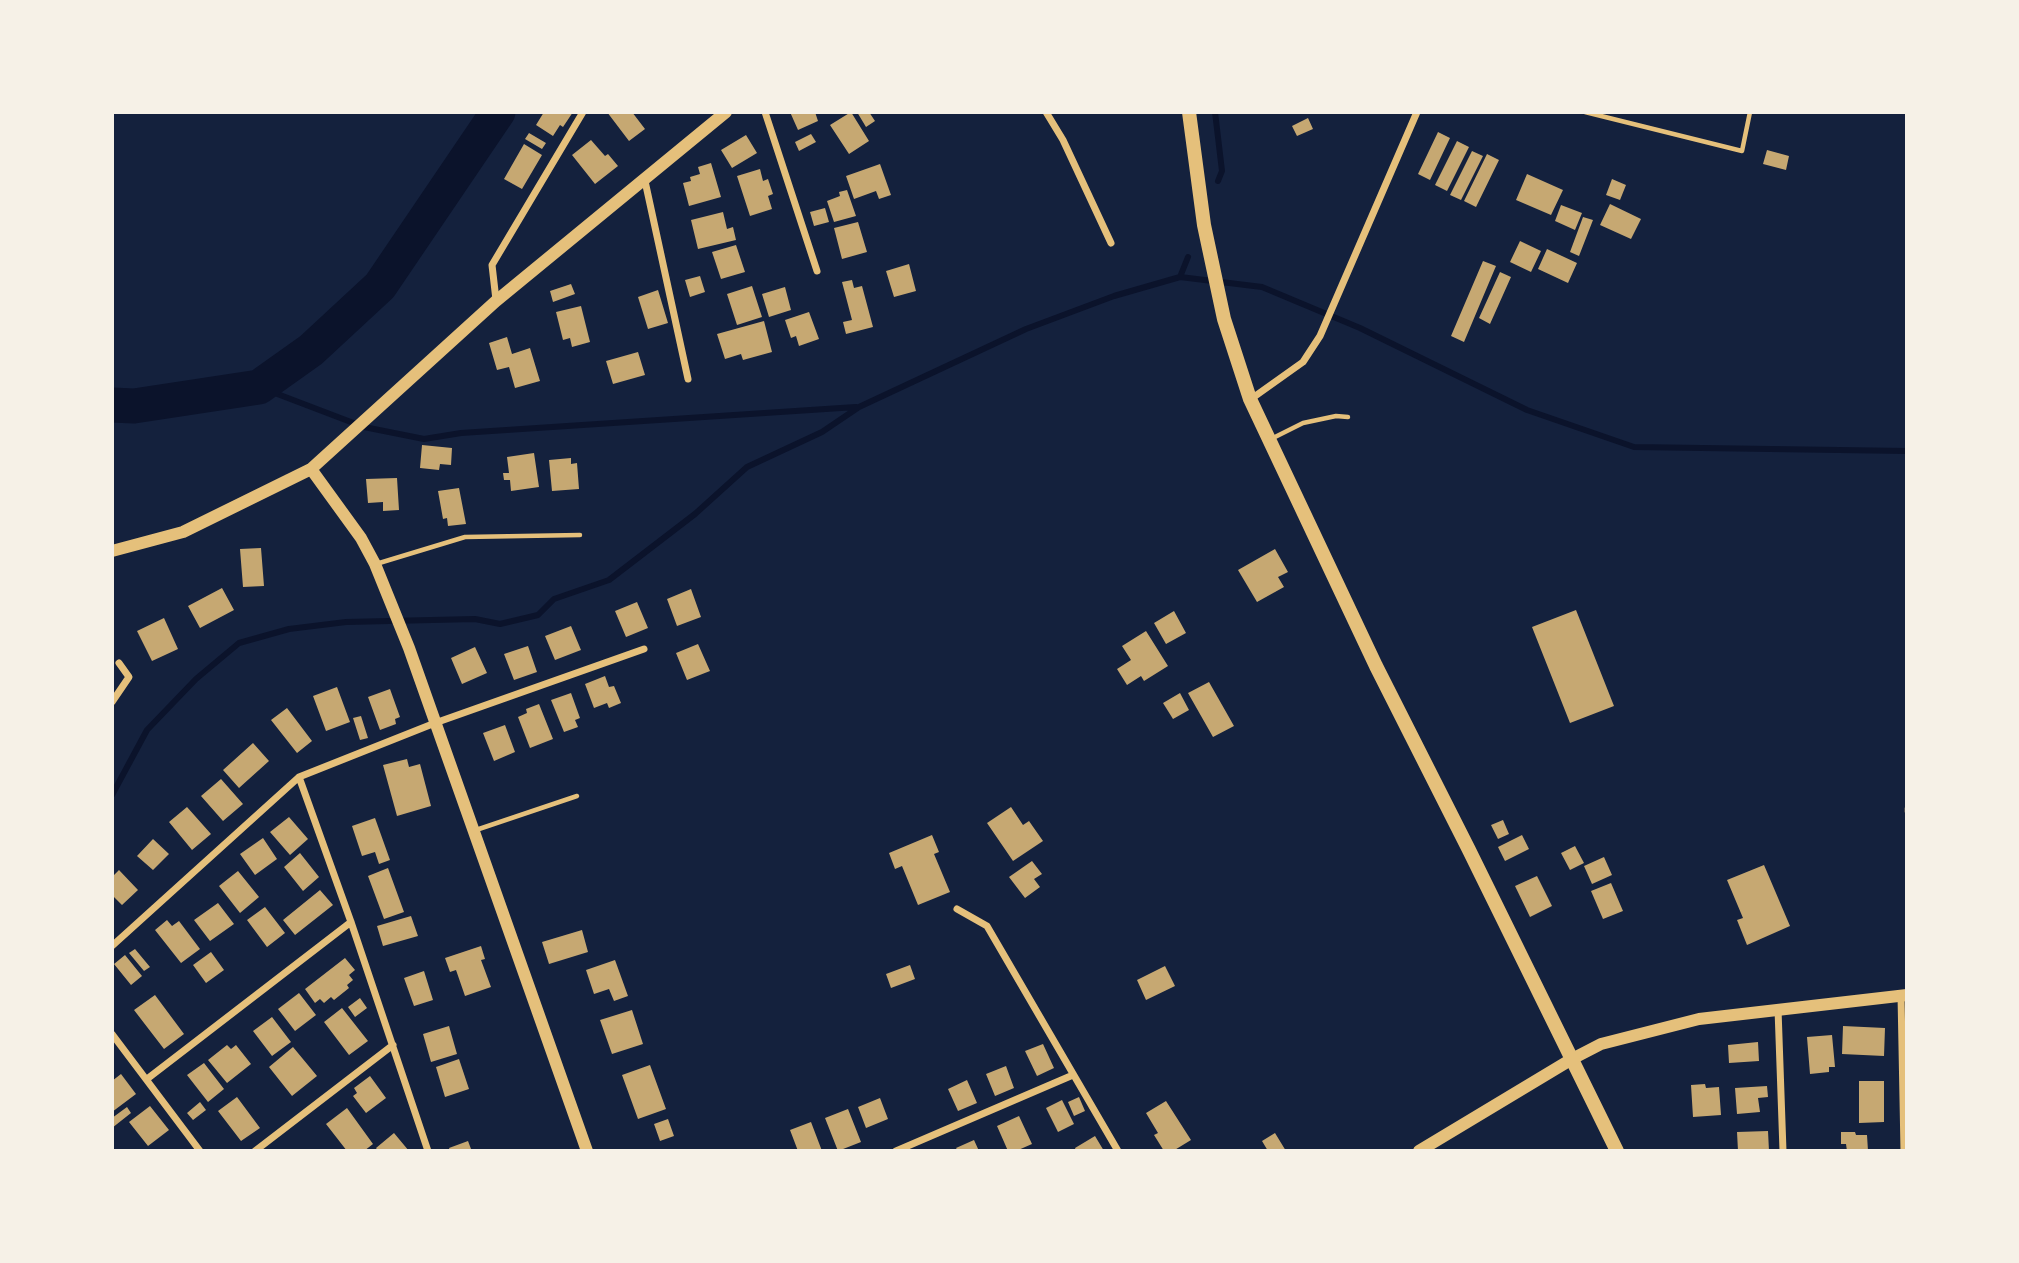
<!DOCTYPE html>
<html>
<head>
<meta charset="utf-8">
<style>
	body { margin:0 }
	#map { position:relative; width:2019px; height:1263px; overflow:hidden; background:#14213d; font-family:Spectral,serif }
	canvas { display:block }
	.frame { position:absolute; inset:0; border:114px solid #f6f1e7; pointer-events:none }
</style>
</head>
<body>
<div id="map">
<canvas width="2019" height="1263"></canvas>
<div class="frame"></div>
</div>
<script>
const ctx = document.querySelector('canvas').getContext('2d');
ctx.lineJoin = 'round';
const shape = rows => new Path2D(rows.map(r => 'M' + r).join(''));
function stroke(path, color, width, dash) { ctx.strokeStyle = color; ctx.lineWidth = width; ctx.lineCap = dash ? 'butt' : 'round'; ctx.setLineDash(dash || []); ctx.stroke(path); }
function fill(path, color) { ctx.fillStyle = color; ctx.fill(path, 'evenodd'); }
stroke(shape([
	[1215,112,1222,171,1218,181],
	[1180,277,1188,257],
	[259,387,364,427,424,439,461,433,856,407],
	[112,795,147,730,196,679,239,643,289,629,346,622,475,619,500,624,538,615,554,599,609,580,695,514,747,467,822,432,859,407,1026,329,1114,296,1180,277,1262,287,1360,328,1527,410,1634,447,1907,451]
]), '#0b132b', 6);
stroke(shape([
	[112,405,134,406,259,387,311,350,380,286,498,112]
]), '#0b132b', 35);
fill(shape([
	[544,112,573,112,563,127,560,125,553,136,536,125],
	[607,112,632,112,645,129,629,141],
	[790,112,815,112,818,121,798,130],
	[851,112,869,141,849,154,830,125],
	[857,112,869,112,875,121,866,127],
	[1308,118,1313,129,1297,136,1292,126],
	[1438,132,1450,138,1430,180,1418,174],
	[529,133,546,143,542,149,525,139],
	[811,134,816,142,799,151,795,142],
	[746,135,757,153,732,168,721,150],
	[591,140,605,156,608,154,618,166,595,184,572,155],
	[1457,141,1469,147,1447,191,1435,185],
	[524,144,542,155,522,189,504,179],
	[1767,150,1789,156,1786,170,1763,164],
	[1472,151,1483,156,1461,200,1450,195],
	[1487,154,1499,160,1476,207,1464,201],
	[711,163,721,197,689,206,683,183,691,181,690,177,700,174,698,167],
	[880,164,891,195,879,199,876,191,854,199,846,176],
	[760,169,763,181,768,179,773,194,768,196,772,209,750,216,737,176],
	[1527,174,1563,190,1551,215,1516,200],
	[1612,179,1626,185,1620,200,1606,195],
	[847,190,856,216,834,222,827,201,840,196,839,192],
	[1610,204,1641,219,1631,239,1600,225],
	[1561,205,1582,213,1575,230,1555,221],
	[825,208,829,222,814,226,810,212],
	[723,212,727,229,733,227,736,240,698,249,691,220],
	[1583,217,1593,220,1579,256,1570,252],
	[858,222,867,252,842,259,834,228],
	[1520,241,1541,251,1531,272,1510,262],
	[736,245,745,272,721,279,712,252],
	[1547,249,1577,263,1568,283,1538,269],
	[1483,261,1496,266,1464,342,1451,336],
	[909,264,916,291,894,297,886,271],
	[1500,272,1511,277,1490,324,1479,318],
	[700,276,705,292,690,297,685,280],
	[852,280,854,288,862,286,873,327,846,334,843,322,852,320,842,282],
	[571,284,575,294,553,302,550,291],
	[752,286,762,317,737,325,727,294],
	[785,287,791,310,769,317,762,294],
	[658,290,668,323,648,329,638,297],
	[581,306,590,342,572,347,570,338,563,340,556,312],
	[809,312,819,339,799,346,796,336,791,338,785,320],
	[764,321,772,352,743,360,741,354,725,359,717,334],
	[507,337,512,354,530,348,540,381,515,388,509,367,497,370,489,343],
	[638,352,645,375,613,384,606,361],
	[422,445,452,448,451,465,440,464,439,470,420,468],
	[534,453,539,487,511,491,510,480,504,480,503,473,509,473,507,457],
	[571,458,571,464,577,463,579,489,552,491,549,460],
	[397,478,399,510,383,511,383,502,368,503,366,479],
	[459,488,466,524,448,526,447,518,443,519,438,491],
	[261,548,264,586,243,587,240,549],
	[1275,549,1288,572,1278,577,1284,587,1257,602,1238,570],
	[222,588,234,610,200,628,188,606],
	[691,589,701,617,677,626,667,599],
	[637,602,648,628,626,637,615,611],
	[1576,610,1614,706,1570,723,1532,627],
	[1174,611,1186,633,1166,644,1154,623],
	[164,618,178,649,152,661,137,631],
	[571,626,581,650,555,660,545,636],
	[1146,631,1168,666,1144,681,1141,676,1127,685,1117,669,1131,660,1122,646],
	[698,644,710,671,687,680,676,653],
	[528,646,537,672,514,680,504,654],
	[475,647,487,673,462,684,451,658],
	[605,676,609,687,614,686,621,703,609,708,607,703,594,708,585,684],
	[1209,682,1234,726,1213,737,1188,693],
	[337,687,350,722,326,731,313,696],
	[390,689,400,717,395,719,396,724,380,730,368,697],
	[571,693,580,718,575,720,578,727,564,732,551,700],
	[1180,693,1189,710,1173,719,1163,703],
	[539,704,553,739,530,748,518,717,527,713,526,709],
	[287,708,312,741,297,753,271,720],
	[361,716,368,738,360,740,353,718],
	[505,725,515,752,494,761,483,733],
	[253,743,269,761,239,788,223,770],
	[407,759,409,767,420,764,431,806,397,816,383,765],
	[221,779,243,804,223,821,201,796],
	[187,807,211,834,192,850,169,822],
	[1011,807,1023,825,1029,821,1043,841,1013,861,987,823],
	[289,817,308,839,290,855,270,832],
	[375,818,390,860,379,864,375,852,362,856,352,826],
	[1503,820,1509,834,1498,839,1491,825],
	[932,835,939,852,934,854,950,892,918,905,902,866,895,869,889,853],
	[1522,835,1529,849,1505,861,1498,847],
	[263,838,277,859,255,875,240,854],
	[153,839,169,854,153,870,137,856],
	[1575,846,1584,863,1570,870,1561,853],
	[300,853,319,877,303,891,284,867],
	[1604,857,1612,875,1592,884,1584,866],
	[1032,861,1042,874,1034,879,1040,887,1025,898,1009,877],
	[1764,865,1790,926,1747,945,1737,920,1743,918,1727,880],
	[388,868,404,912,384,919,368,876],
	[119,870,138,890,122,905,112,895,112,877],
	[238,871,259,897,240,913,219,886],
	[1537,876,1552,906,1530,917,1515,886],
	[1611,883,1623,911,1603,919,1591,891],
	[320,890,333,905,295,935,283,920],
	[218,903,234,924,210,941,194,920],
	[265,907,285,933,267,947,247,920],
	[411,916,418,936,383,946,377,926],
	[167,920,172,926,179,921,200,949,181,963,155,930],
	[582,930,588,952,549,964,542,942],
	[481,946,485,959,481,960,491,987,465,996,456,970,450,972,445,958],
	[135,949,150,967,144,971,129,953],
	[211,952,224,970,206,983,193,965],
	[125,955,142,976,131,985,114,964],
	[345,958,355,970,349,975,353,980,347,985,349,988,334,1000,331,997,324,1003,320,999,315,1003,305,989],
	[615,960,628,996,614,1001,609,989,594,994,586,970],
	[910,965,915,979,891,988,886,974],
	[1165,966,1175,986,1146,1000,1137,980],
	[424,971,433,1000,414,1006,404,978],
	[299,993,316,1015,295,1031,278,1009],
	[155,995,184,1034,164,1049,134,1010],
	[360,998,367,1008,355,1017,348,1007],
	[342,1008,368,1041,349,1055,324,1022],
	[632,1010,643,1044,612,1054,600,1020],
	[272,1017,291,1042,272,1056,253,1031],
	[449,1026,457,1054,431,1062,423,1034],
	[1843,1026,1885,1028,1884,1056,1842,1054],
	[1832,1035,1835,1067,1829,1067,1829,1072,1810,1074,1807,1037],
	[1758,1042,1759,1061,1729,1063,1728,1045],
	[1043,1044,1054,1068,1037,1076,1025,1051],
	[227,1045,231,1049,236,1045,251,1064,227,1083,208,1060],
	[293,1047,317,1076,292,1096,269,1067],
	[459,1059,469,1089,445,1097,436,1067],
	[204,1063,224,1089,208,1102,187,1075],
	[650,1065,666,1109,638,1119,622,1075],
	[1006,1066,1014,1088,995,1096,986,1074],
	[121,1074,136,1094,112,1112,112,1081],
	[370,1076,386,1098,366,1113,353,1096,357,1093,354,1088],
	[967,1080,977,1103,958,1111,948,1089],
	[1859,1081,1884,1081,1884,1122,1859,1123],
	[1705,1084,1706,1088,1719,1087,1721,1115,1693,1117,1691,1085],
	[1767,1086,1768,1097,1758,1098,1760,1112,1737,1114,1735,1088],
	[237,1097,260,1128,241,1141,218,1111],
	[1079,1097,1085,1111,1074,1116,1068,1102],
	[880,1098,888,1119,866,1128,858,1107],
	[1062,1100,1074,1124,1058,1132,1046,1108],
	[1166,1101,1191,1140,1173,1151,1164,1151,1154,1135,1158,1133,1146,1113],
	[200,1102,206,1110,193,1120,187,1113],
	[150,1106,169,1130,148,1146,129,1122],
	[127,1107,131,1113,112,1128,112,1118],
	[347,1108,373,1144,364,1151,347,1151,326,1124],
	[848,1109,861,1142,838,1151,825,1118],
	[1019,1116,1032,1144,1016,1151,1008,1151,997,1126],
	[668,1119,674,1136,660,1141,654,1124],
	[811,1122,822,1151,798,1151,790,1130],
	[1768,1131,1769,1151,1738,1151,1737,1132],
	[1841,1132,1855,1132,1856,1135,1867,1135,1868,1151,1847,1151,1846,1144,1841,1144],
	[394,1133,409,1151,378,1151,376,1148],
	[1275,1133,1286,1151,1268,1151,1262,1141],
	[1095,1136,1104,1151,1076,1151,1075,1148],
	[974,1140,979,1151,958,1151,956,1148],
	[468,1141,471,1149,450,1151,449,1148]
]), '#c6a872');
stroke(shape([
	[1585,112,1742,151,1750,112],
	[1273,438,1303,423,1336,416,1348,417],
	[376,564,465,537,580,535],
	[1907,808,1907,812],
	[476,830,577,796]
]), '#e5c07b', 4.5);
stroke(shape([
	[765,112,817,271],
	[1046,112,1063,140,1111,243],
	[645,181,688,379],
	[496,300,492,265,583,112],
	[1251,399,1303,362,1320,336,1417,112],
	[112,702,129,677,119,663],
	[299,777,351,922,428,1151],
	[957,909,987,926,1118,1151],
	[112,946,299,777,435,723,644,649],
	[1901,995,1904,1151],
	[1778,1009,1783,1151],
	[112,1034,200,1151],
	[147,1079,351,922],
	[255,1151,393,1045],
	[896,1151,1073,1075]
]), '#e5c07b', 7);
stroke(shape([
	[311,469,361,538,375,564,409,648,587,1151],
	[112,551,183,532,311,469,496,301,726,112],
	[1419,1151,1572,1059,1601,1044,1699,1019,1907,995]
]), '#e5c07b', 12);
stroke(shape([
	[1189,112,1204,225,1224,319,1250,399,1376,666,1469,850,1617,1151]
]), '#e5c07b', 14);
</script>
</body>
</html>
